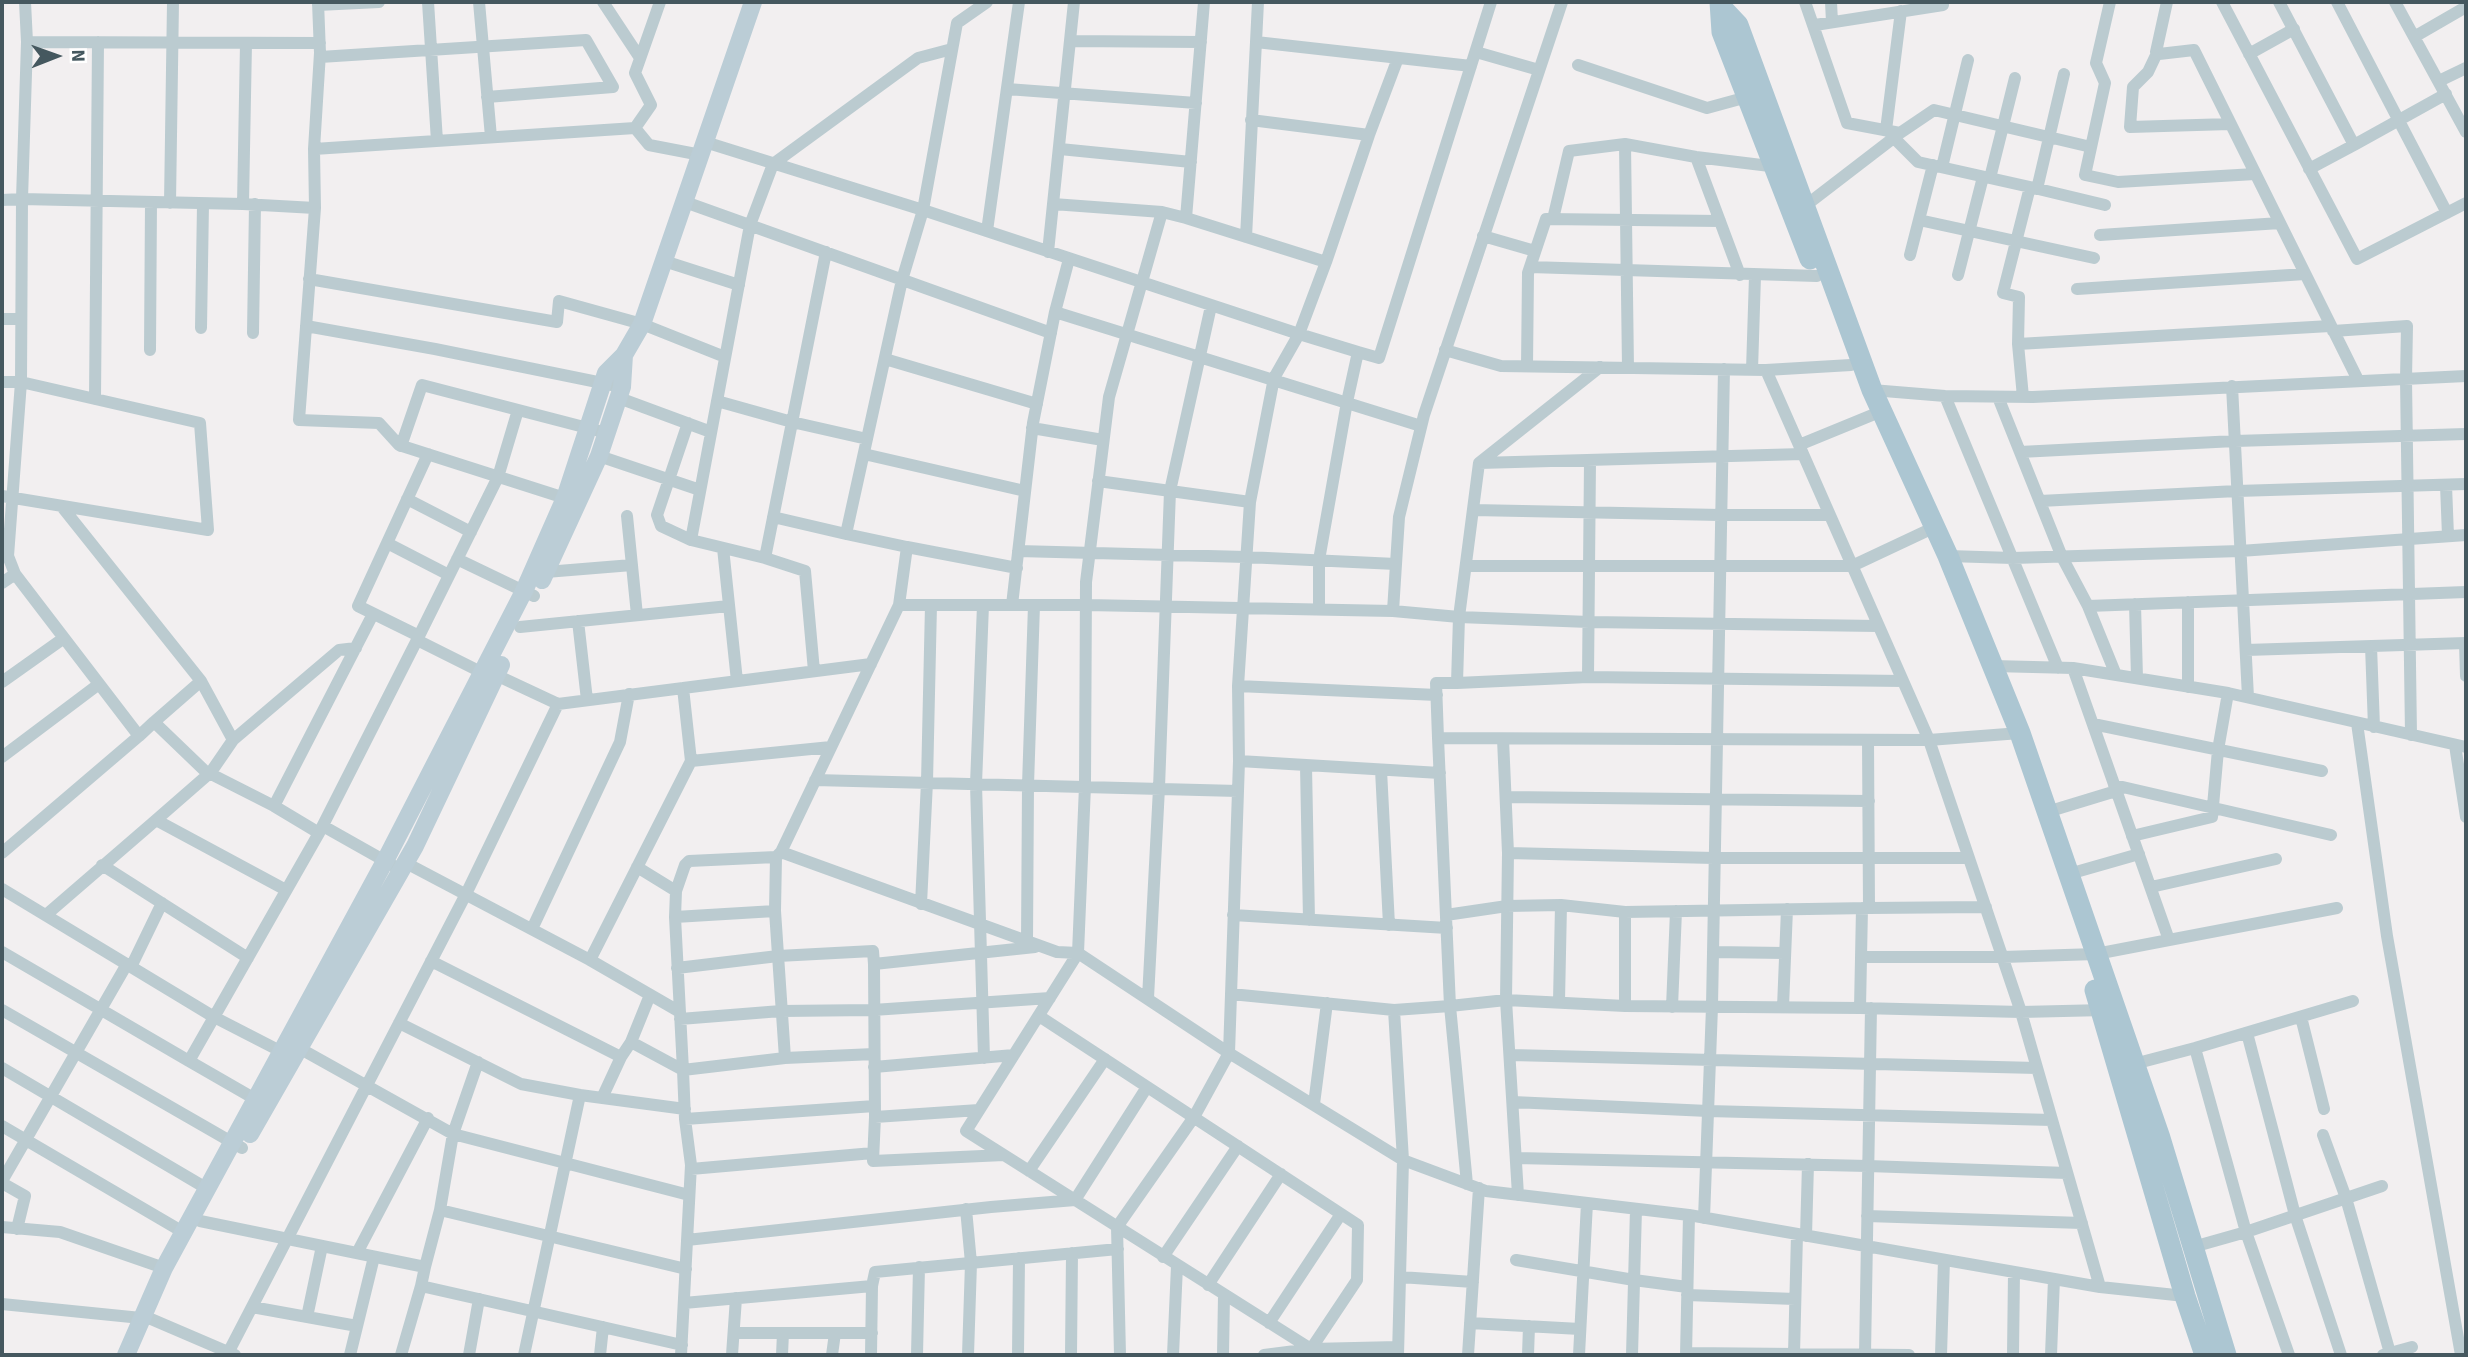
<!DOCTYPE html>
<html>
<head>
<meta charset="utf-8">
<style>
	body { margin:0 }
	#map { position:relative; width:2468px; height:1357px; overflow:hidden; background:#f2eff0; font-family:"Source Sans 3",sans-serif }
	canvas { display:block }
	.frame { position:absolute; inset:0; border:4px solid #45585f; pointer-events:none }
	.north { position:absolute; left:21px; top:21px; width:70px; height:70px; -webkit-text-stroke:5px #fff; paint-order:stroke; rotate:89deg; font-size:19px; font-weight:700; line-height:28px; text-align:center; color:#45585f }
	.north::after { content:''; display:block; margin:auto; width:24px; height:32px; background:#45585f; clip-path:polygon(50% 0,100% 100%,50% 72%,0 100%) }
</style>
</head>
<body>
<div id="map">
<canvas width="2468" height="1357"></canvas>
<div class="frame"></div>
<div class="north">N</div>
</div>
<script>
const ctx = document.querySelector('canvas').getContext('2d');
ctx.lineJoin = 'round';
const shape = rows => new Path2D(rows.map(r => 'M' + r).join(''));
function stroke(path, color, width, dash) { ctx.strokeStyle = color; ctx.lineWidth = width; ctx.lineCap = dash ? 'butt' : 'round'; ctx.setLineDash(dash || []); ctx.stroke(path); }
stroke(shape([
	[428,2,437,141],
	[479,2,491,137],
	[603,2,640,58],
	[1204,2,1186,218,1162,212,1109,397,1086,582,1085,786,1078,953,1229,1053,1403,1160,1486,1191,1689,1215,2100,1287,2185,1296],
	[1805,2,1847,123,1900,133],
	[1831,2,1832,22],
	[2110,2,2096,63,2105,83,2085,175,2118,182,2255,174],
	[2167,2,2156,52,2159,54,2194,50,2358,380],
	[2222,2,2357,259,2466,203],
	[2279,2,2354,145,2309,169],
	[2337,2,2447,213],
	[2395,2,2466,132],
	[318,5,379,2],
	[1815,25,1943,5],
	[2414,37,2466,7],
	[1071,41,1201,42],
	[27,42,320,43],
	[1256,42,1258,2],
	[1476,52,1539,70],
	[2157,53,2148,72,2133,87,2130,127,2230,124],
	[2249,54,2294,29],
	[320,57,586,40,613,87,487,97],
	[1578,65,1707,108,1751,96],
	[2439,81,2466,68],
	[1007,89,1196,103],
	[1251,120,1369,135,1326,262],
	[635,128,651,105,635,73,660,2],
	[1886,130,1901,11],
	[1369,135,1398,58],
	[1894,138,1918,162,2030,187],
	[705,142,923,210,1299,334,1274,378,1250,502,1238,686,1437,695],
	[2354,145,2446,94],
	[314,149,320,53,318,2],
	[1060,149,1191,162],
	[1696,157,1740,275],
	[1942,167,1968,60],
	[1990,178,2015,78],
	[2037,189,2064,74],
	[2,200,22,199,243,204,315,208,314,149,635,128,649,145,701,155],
	[685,202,1051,333],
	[170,203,173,2],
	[243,204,246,43],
	[1053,204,1162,212],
	[1805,206,1900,133,1934,110,2091,147],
	[315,208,299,420,379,423,399,445,571,500],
	[1186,218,1326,262,1299,334,1358,352],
	[1553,219,1569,151,1625,144],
	[1919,220,2094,258],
	[987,231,1019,2],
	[2100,235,2280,223],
	[1483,236,1535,251],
	[1246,237,1256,42,1471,66],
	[1048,252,1074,2],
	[1910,255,1933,165],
	[664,261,739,285],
	[1530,267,1817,276],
	[1958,275,1983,177],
	[309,279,557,322,559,301,642,324,725,357],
	[2077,289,2305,274],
	[1055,312,1069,259],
	[2,319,21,319],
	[306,326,435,349,622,387],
	[201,328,203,204],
	[2333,331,2407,326,2406,379,2411,735],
	[253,333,255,204],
	[2018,344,2330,326],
	[150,350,151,202],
	[1445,350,1501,366,1766,370,1851,365],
	[885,359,1037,404],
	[1527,366,1528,273,1546,219,1720,221],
	[1600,367,1479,463,1459,617,1589,622,1878,626],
	[1628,368,1625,144,1696,157,1778,167],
	[1752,370,1755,276],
	[1766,370,1929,740,2021,1012,2100,1287],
	[2,382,21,382,200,423,208,530,2,496],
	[2232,386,2248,697],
	[1872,390,1945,396,2033,397,2466,376],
	[1945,396,2058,668],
	[1998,397,2062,557,2088,606,2466,592],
	[2023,397,2018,344,2019,297,2003,293,2030,187,2105,205],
	[619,398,711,432],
	[95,399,98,42],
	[717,401,792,422,867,439],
	[688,423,657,515,661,526,691,540],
	[1032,428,1103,440],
	[1799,445,1882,411],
	[401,446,422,385,607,433],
	[2020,452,2235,441,2466,434],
	[864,454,1025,491],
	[599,456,700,490],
	[1479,463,1803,454],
	[1098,481,1250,502],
	[2446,485,2448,536],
	[407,499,471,532],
	[2040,501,2237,491,2466,484],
	[63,508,201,681,233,740,339,650,356,648],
	[1473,510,1721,515,1830,515],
	[627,516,637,615],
	[773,517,846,534],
	[387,543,449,575],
	[907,547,1017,568],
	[723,548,737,681],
	[1018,551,1246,557,1396,564],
	[1948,556,2013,558,2240,551,2466,535],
	[765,558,691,540,750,225,773,164,918,58,952,49],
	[457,559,534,596],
	[1466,566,1852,566,1935,527],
	[546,572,632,565],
	[2,583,15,574],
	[2188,602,2188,687],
	[2135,604,2137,678],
	[899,605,907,547,846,534,902,280,923,210,957,23,987,2],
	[983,605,976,784,984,1058],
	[1012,605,1033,423,1055,312,1421,426],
	[2088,606,2116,675],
	[1319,609,1319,560,1347,402,1358,352,1379,358,1491,2],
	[578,621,587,700],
	[520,627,729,606],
	[419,636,358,606,428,454],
	[417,640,489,676],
	[2465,643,2466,676],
	[2371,646,2374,727],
	[2246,650,2466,643],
	[1993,666,2073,668,2228,693,2466,747],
	[814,671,805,571,765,558,826,252],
	[496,675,558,704,871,664],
	[1588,677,1903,681],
	[2,682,64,638],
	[1457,683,1588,677,1590,461],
	[1238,686,1239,761],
	[154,722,201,681],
	[2357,723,2387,936,2461,1355],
	[2093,724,2322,771],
	[2020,733,1929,740,1438,738,1450,1006,1506,1000,1625,1006,1860,1008,2021,1012,2105,1010],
	[139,736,154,722,205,771,274,806,319,833],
	[1438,738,1436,683,1457,683,1459,617,1393,611,1399,517,1424,415,1562,2],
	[1503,739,1508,853,1714,858,1969,858],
	[1868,740,1869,908,1986,907],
	[2455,745,2466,817],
	[2,757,99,684],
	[691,761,831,747],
	[1306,766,1309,920],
	[1381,770,1389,925],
	[815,780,1238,791,1239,761,1440,773],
	[2114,785,2331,835],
	[1506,797,1869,801],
	[274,806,373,614],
	[2047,812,2116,791],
	[156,820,211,772,233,740],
	[323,826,401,870],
	[2132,836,2212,817,2218,750,2228,693],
	[781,852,1057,952,1078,953,966,1131,1311,1349,1398,1347],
	[2,853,139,736,15,574,8,556,21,382,22,199,27,42,25,2],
	[1508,853,1506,1000,1518,1195],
	[406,863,590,960,691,761,683,688],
	[102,865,248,958],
	[637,867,676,891,675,917,683,1070],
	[2069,874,2139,854],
	[2151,887,2276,859],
	[2,889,214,1017,286,1054],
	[676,891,685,865,689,861,776,857],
	[921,904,927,782,931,605],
	[46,915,156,820,286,890],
	[1233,915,1447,928],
	[1446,915,1507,906,1561,905,1625,912,1869,908],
	[675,917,775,911],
	[532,929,620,742,629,694],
	[2169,940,2337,908],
	[1027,941,1028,785,1034,605],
	[2,952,189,1061],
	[1713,952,1785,953],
	[1861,957,2003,957,2096,954,2169,940,2073,668],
	[590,960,680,1012],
	[431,961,621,1057,631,1042,683,1070],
	[131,967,162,903],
	[677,968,778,956,873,951,874,964],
	[1231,994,1394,1010,1450,1006,1467,1184],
	[1148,998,1159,788,1170,491,1211,306],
	[1559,1001,1561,905],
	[1625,1006,1625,912],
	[1672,1007,1676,911],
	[1783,1007,1787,909],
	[1860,1008,1862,908],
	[2,1010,242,1148],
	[1394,1010,1403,1160,1398,1355],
	[1039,1016,1358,1225,1357,1280,1311,1349,1264,1355],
	[2301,1017,2324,1109],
	[680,1019,781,1011,873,1010,1050,998],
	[399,1023,521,1084,580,1095],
	[2247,1033,2295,1215,2341,1355],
	[631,1042,650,995],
	[299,1048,453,1134,689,1195],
	[2195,1048,2246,1232,2289,1355],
	[1511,1055,2037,1068],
	[785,1058,874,1054],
	[2134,1064,2195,1048,2353,1001],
	[874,1067,1014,1055],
	[2,1068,206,1188],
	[602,1098,621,1057],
	[255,1099,189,1061,319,833,417,640,498,477,518,410],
	[1513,1102,1708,1111,2052,1120],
	[1314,1104,1327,1003],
	[979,1110,875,1117,874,964,1035,947],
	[875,1117,873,1161,1004,1155],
	[685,1119,875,1106],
	[2,1126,183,1232],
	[2323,1135,2346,1198,2390,1353],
	[1516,1158,1868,1166,2067,1173],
	[691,1169,873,1153],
	[1029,1171,1105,1059],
	[2,1181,127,964],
	[2,1183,25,1196,17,1229],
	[966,1209,971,1263,968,1355],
	[440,1210,686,1269],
	[1867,1216,2082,1223],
	[1704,1218,1712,1007,1724,369],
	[200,1221,425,1267,421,1286,682,1345],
	[2,1227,60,1232,164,1268],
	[1806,1236,1808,1164],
	[687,1240,991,1207,1075,1200,1147,1087],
	[2193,1247,2246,1232,2382,1186],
	[357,1253,428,1118],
	[1163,1257,1238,1146],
	[1516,1260,1634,1280,1687,1287],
	[425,1267,440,1210,453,1134,478,1062],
	[1400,1277,1473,1282],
	[1208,1285,1281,1174],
	[1687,1295,1795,1299],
	[684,1303,872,1286,875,1272,1118,1249],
	[2,1304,151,1319,235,1355],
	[252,1307,357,1326],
	[307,1317,322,1246],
	[1269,1323,1341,1214],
	[1470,1323,1580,1329],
	[734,1333,872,1333],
	[1686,1353,1909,1355],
	[1794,1354,1797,1234],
	[227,1355,466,894,558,704],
	[350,1355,374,1257],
	[401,1355,421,1286],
	[469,1355,479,1299],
	[524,1355,580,1095,685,1109],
	[600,1355,603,1327],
	[681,1355,691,1165,685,1119,683,1070,785,1058,775,911,776,857,781,852,899,605,1086,605,1393,611],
	[732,1355,736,1298],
	[782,1355,783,1333],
	[832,1355,835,1333],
	[871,1355,872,1286],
	[917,1355,919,1267],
	[1018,1355,1019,1258],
	[1071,1355,1072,1253],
	[1120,1355,1117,1227,1194,1117,1229,1053,1238,791],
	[1173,1355,1177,1266],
	[1223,1355,1224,1295],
	[1468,1355,1479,1188],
	[1528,1355,1529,1326],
	[1579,1355,1587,1203],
	[1632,1355,1636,1209],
	[1686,1355,1689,1215],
	[1865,1355,1871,1008],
	[1941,1355,1944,1260],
	[2013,1355,2014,1272],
	[2051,1355,2054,1279],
	[2383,1355,2412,1347]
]), '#bbcbd0', 12);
stroke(shape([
	[542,580,599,456,622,387,624,355],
	[250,1134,415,846,501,665],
	[126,1355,164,1268,385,861,524,591,565,498,606,373,624,355,642,324,753,2]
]), '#bbcdd6', 18);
stroke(shape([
	[1720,2,1722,32,1810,259],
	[1722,8,1738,25,1872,390,1948,556,2020,733,2160,1138,2226,1355],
	[2095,990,2185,1296,2205,1355]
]), '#acc6d2', 21);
</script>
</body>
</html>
